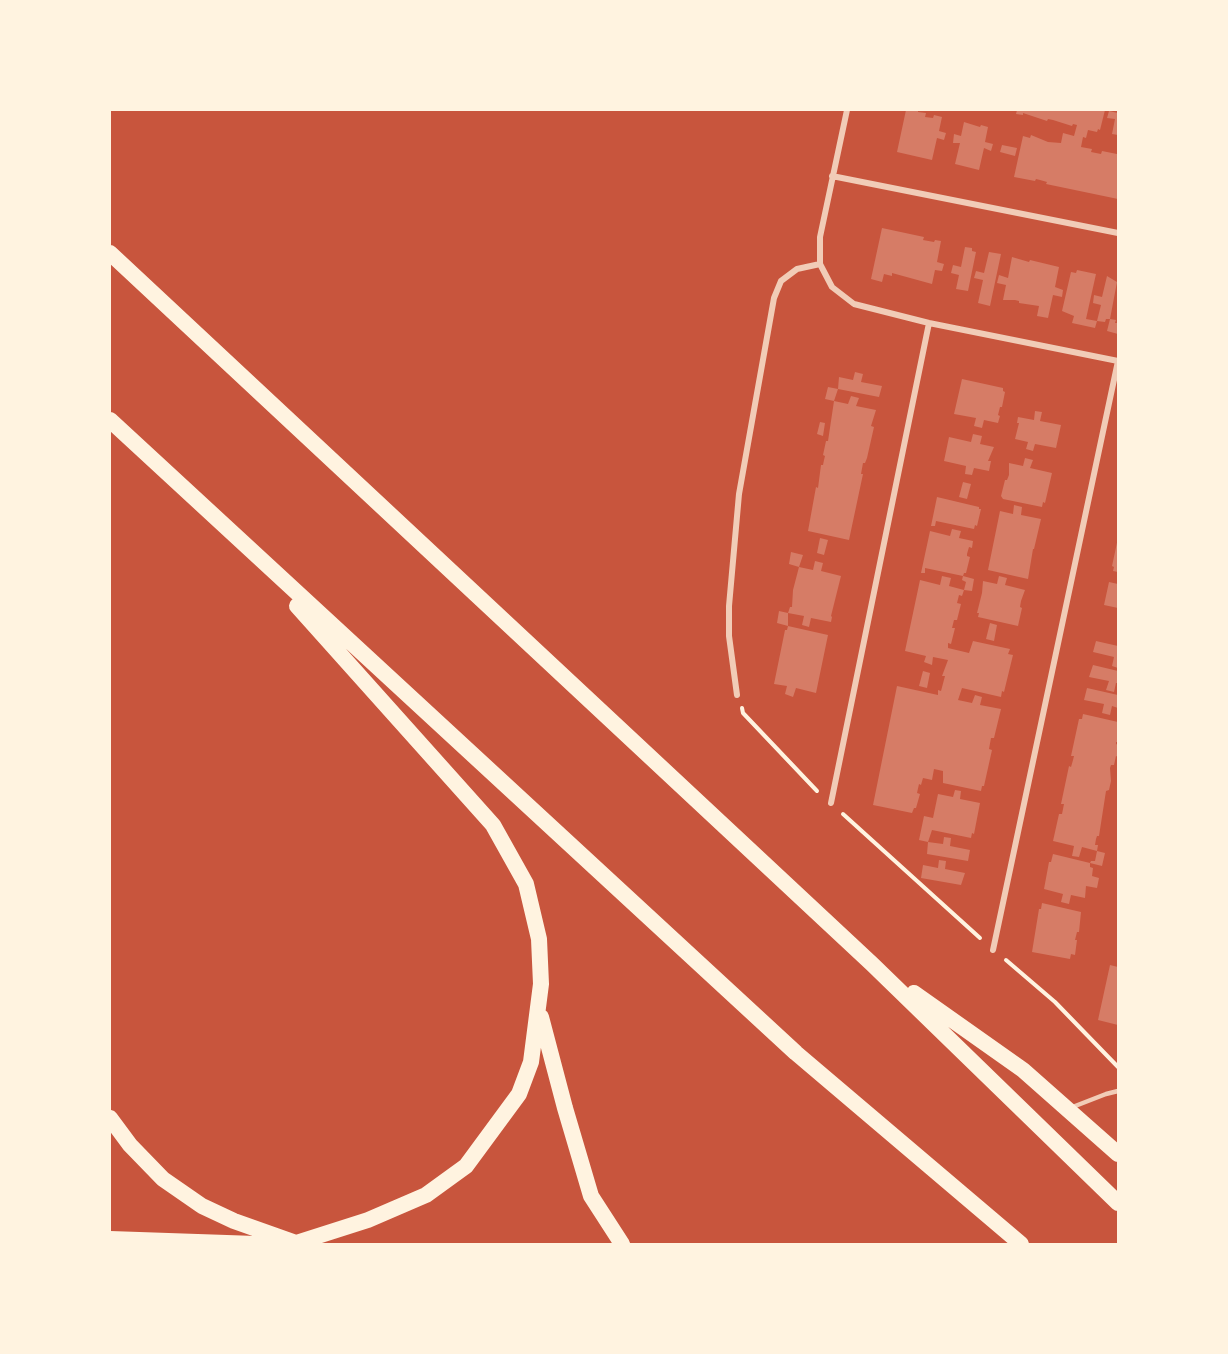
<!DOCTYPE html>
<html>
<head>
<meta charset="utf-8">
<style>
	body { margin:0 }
	#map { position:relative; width:1228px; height:1354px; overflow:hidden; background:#c8553d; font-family:"Roboto Condensed",sans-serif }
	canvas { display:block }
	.frame { position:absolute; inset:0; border:111px solid #fff3e0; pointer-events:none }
</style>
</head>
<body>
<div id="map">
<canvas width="1228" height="1354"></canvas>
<div class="frame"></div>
</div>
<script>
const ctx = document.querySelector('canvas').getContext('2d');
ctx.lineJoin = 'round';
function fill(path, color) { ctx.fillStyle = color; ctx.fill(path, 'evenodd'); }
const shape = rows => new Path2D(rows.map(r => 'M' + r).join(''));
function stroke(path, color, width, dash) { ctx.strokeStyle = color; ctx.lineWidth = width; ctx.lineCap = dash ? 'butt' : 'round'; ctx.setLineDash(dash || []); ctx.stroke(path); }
fill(shape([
	[906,110,918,110,918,112,926,113,925,117,933,118,934,115,942,117,939,131,946,133,944,140,937,138,932,160,897,152],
	[1017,110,1105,110,1100,130,1098,129,1097,132,1088,130,1086,138,1083,137,1081,147,1092,149,1091,152,1101,154,1102,151,1117,154,1118,199,1046,184,1047,182,1040,180,1036,179,1035,181,1014,177,1023,136,1030,138,1031,135,1048,142,1061,143,1063,133,1074,136,1077,125,1073,124,1072,126,1053,120,1048,119,1047,121,1023,113,1023,115,1016,114],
	[1109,111,1118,113,1118,135,1112,134,1115,119,1107,118],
	[964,122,980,127,981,125,988,127,985,142,993,144,991,151,984,148,979,170,955,164,960,143,953,143,954,134,961,136],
	[1002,145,1017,148,1015,156,1000,152],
	[882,228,924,237,923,240,934,242,935,240,941,241,937,262,944,264,942,271,935,270,932,284,892,273,892,276,884,274,882,282,871,279],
	[965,247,972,248,972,251,976,252,968,291,956,289,959,275,951,273,953,265,961,267],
	[989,252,1001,254,990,306,978,303,983,280,974,278,976,271,984,273],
	[1012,257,1029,262,1030,260,1059,267,1055,287,1063,290,1062,297,1053,295,1048,318,1037,316,1039,306,1019,303,1019,301,1015,300,1003,300,1006,285,997,283,999,275,1008,278],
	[1077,270,1096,274,1086,319,1097,321,1101,305,1093,303,1094,295,1102,297,1107,276,1117,282,1110,319,1106,319,1105,322,1097,321,1095,328,1072,323,1074,316,1062,311,1071,272,1076,273],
	[1110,319,1116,320,1115,323,1118,323,1118,334,1107,331],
	[855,372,863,374,861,382,882,386,879,397,838,389,839,377,853,380],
	[962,379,1003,388,1003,391,1005,392,1002,407,1000,407,998,415,1000,416,998,423,984,420,982,428,974,426,976,418,954,414],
	[828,387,838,389,834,401,825,399],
	[851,396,859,398,856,406,876,410,871,426,874,427,867,458,865,463,863,463,861,474,863,474,849,540,808,531,816,487,818,488,821,465,823,465,824,460,825,456,823,455,826,441,828,441,834,401,848,404],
	[1035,411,1042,412,1040,421,1061,425,1056,448,1035,444,1033,451,1026,449,1028,442,1015,439,1019,423,1017,423,1018,417,1034,420],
	[820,422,825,423,823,436,817,434],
	[973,434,982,436,980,444,994,447,988,461,991,461,989,471,974,468,972,475,965,474,966,466,944,461,949,437,971,442],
	[1025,458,1033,460,1030,468,1052,473,1045,503,1043,502,1042,507,1003,499,1001,496,1005,480,1007,480,1009,475,1009,463,1023,466],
	[963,482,971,484,967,499,959,497],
	[937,497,979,507,979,509,981,509,977,526,975,525,974,529,936,521,935,526,931,526],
	[1014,505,1022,507,1021,515,1041,519,1034,549,1033,549,1028,579,988,570,1000,511,1013,514],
	[952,529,961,531,959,538,973,541,972,548,969,547,967,554,967,556,970,557,966,573,964,573,963,576,925,568,925,573,921,573,930,531,950,536],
	[820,538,828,540,824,555,817,553],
	[1118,538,1118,572,1113,571,1114,567,1112,566],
	[791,552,803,555,799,567,789,564],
	[815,561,823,563,821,571,841,576,831,616,832,617,831,622,811,618,809,627,802,625,804,616,788,613,790,607,792,607,793,590,799,567,813,570],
	[942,576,951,578,949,586,964,590,962,596,959,595,957,603,961,604,957,620,954,620,952,628,955,628,951,644,948,643,948,648,969,653,973,641,1010,649,1008,654,1013,655,1004,692,1002,691,1001,697,962,688,958,700,972,703,975,695,982,697,980,705,1001,709,994,738,991,738,989,749,992,750,984,786,982,786,981,791,943,783,943,771,934,769,932,780,923,778,921,785,919,784,917,793,920,794,916,808,914,808,912,813,873,805,897,686,938,695,938,690,941,691,945,676,942,676,948,660,933,657,932,665,924,662,926,656,905,651,920,580,940,585],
	[963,576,974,579,972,591,964,590,966,582,962,580],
	[999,576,1007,578,1005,585,1025,590,1021,601,1020,607,1022,608,1018,626,978,617,979,613,977,613,982,593,983,581,997,584],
	[1109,582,1118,584,1118,608,1104,605],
	[779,611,788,613,788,626,828,635,816,693,796,688,793,697,785,694,787,686,774,684,785,630,787,630,788,626,777,623],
	[990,623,997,625,994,641,986,639],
	[1096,641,1118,646,1118,668,1112,666,1114,657,1093,652],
	[1093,665,1118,671,1118,683,1116,683,1114,692,1106,690,1109,681,1089,677],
	[923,671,930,673,927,688,919,686],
	[1087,688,1118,695,1118,708,1112,706,1110,715,1102,713,1104,704,1084,700],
	[1083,714,1118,722,1118,742,1116,742,1116,744,1118,745,1118,757,1116,756,1114,765,1111,765,1110,768,1111,781,1109,790,1106,791,1099,836,1097,836,1096,839,1095,845,1098,845,1097,851,1082,847,1079,857,1072,856,1074,846,1053,841,1059,814,1062,814,1064,804,1061,804,1069,766,1071,767,1073,760,1074,756,1071,756,1079,719,1082,719],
	[955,790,961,791,960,799,980,803,974,834,972,833,971,838,932,830,928,842,943,844,944,837,951,838,950,846,970,850,968,861,927,854,928,842,919,840,924,816,933,818,938,794,953,797],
	[1097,851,1105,853,1102,866,1090,863,1090,867,1093,868,1092,876,1099,878,1097,888,1086,886,1085,898,1071,895,1069,904,1061,902,1063,894,1044,889,1049,862,1051,862,1053,854,1090,863,1091,861,1095,861],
	[939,860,946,861,945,869,965,873,961,885,921,878,923,865,938,868],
	[1042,903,1081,912,1079,932,1077,932,1075,940,1077,940,1075,955,1071,954,1070,959,1032,952,1039,909,1041,909],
	[1110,965,1118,967,1118,1025,1098,1020]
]), '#d67c66');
stroke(shape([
	[742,708,743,713,817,791],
	[843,814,980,938],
	[1006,960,1055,1002,1118,1067]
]), '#fff3e0', 4);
stroke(shape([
	[1070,1108,1106,1094,1118,1091]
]), '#f1ccb7', 4.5);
stroke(shape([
	[847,110,820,237,820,264,832,287,854,304,929,323,1118,361],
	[832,176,1118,233],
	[737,695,729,636,729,606,739,494,774,298,781,281,797,269,820,264],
	[831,803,929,323],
	[993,950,1118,361]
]), '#f1ccb7', 6);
stroke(shape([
	[110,1237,285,1243]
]), '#fff3e0', 12);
stroke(shape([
	[110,253,872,964,1118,1203],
	[110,420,796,1053,1021,1244],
	[914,993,1023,1070,1118,1154],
	[541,1017,565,1108,591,1196,622,1244],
	[110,1118,130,1145,163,1179,202,1206,234,1221,296,1243,368,1220,426,1195,466,1166,519,1094,531,1062,541,984,539,939,526,884,493,825,297,606]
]), '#fff3e0', 16);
</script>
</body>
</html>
